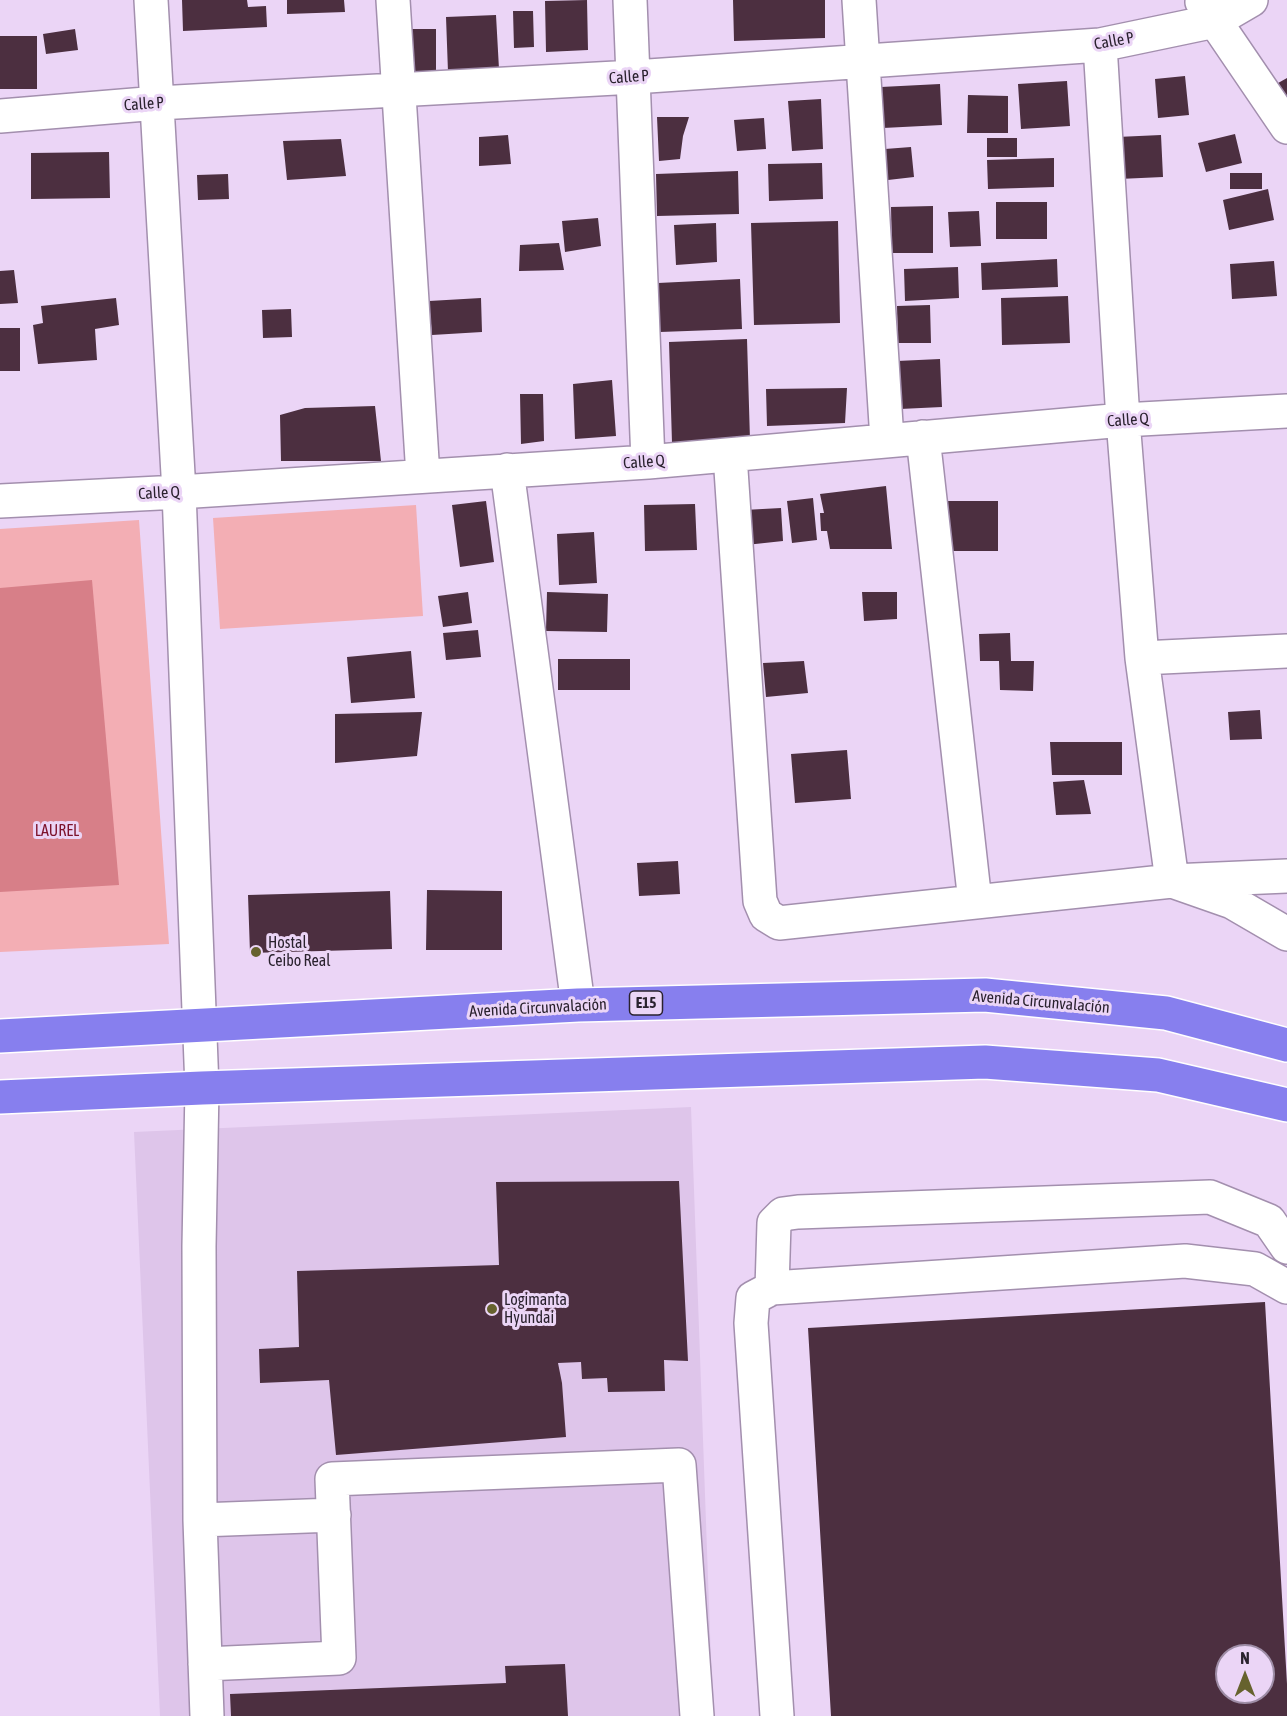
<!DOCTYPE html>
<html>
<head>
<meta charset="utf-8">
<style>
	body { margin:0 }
	#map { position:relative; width:1287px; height:1716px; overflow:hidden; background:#ebd5f6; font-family:"Asap Condensed",sans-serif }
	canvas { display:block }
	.north { position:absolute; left:1215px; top:1644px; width:60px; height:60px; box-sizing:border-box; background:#ebd5f6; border:2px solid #9e8da6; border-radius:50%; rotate:0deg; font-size:16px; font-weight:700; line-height:24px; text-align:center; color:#2a222e }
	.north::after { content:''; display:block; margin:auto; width:21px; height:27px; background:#66622e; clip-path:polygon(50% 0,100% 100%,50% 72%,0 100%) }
</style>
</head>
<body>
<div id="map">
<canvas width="1287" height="1716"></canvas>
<div class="north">N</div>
</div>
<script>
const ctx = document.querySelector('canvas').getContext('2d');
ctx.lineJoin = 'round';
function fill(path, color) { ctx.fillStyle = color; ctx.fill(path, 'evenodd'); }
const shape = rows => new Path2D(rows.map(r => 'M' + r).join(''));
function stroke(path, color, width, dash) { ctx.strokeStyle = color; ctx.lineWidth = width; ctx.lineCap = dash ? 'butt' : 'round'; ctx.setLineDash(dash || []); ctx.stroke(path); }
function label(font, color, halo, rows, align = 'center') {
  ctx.font = font + ' "Asap Condensed",sans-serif'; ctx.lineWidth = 6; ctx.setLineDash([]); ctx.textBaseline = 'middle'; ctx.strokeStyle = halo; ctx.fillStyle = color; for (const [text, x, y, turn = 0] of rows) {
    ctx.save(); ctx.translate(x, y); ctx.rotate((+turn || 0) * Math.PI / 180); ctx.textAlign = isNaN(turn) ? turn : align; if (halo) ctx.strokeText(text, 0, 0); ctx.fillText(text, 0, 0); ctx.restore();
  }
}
fill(shape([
	[691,1107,713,1716,160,1716,134,1132]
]), '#dec5ea');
fill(shape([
	[416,505,423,616,220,629,213,518],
	[139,520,169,944,0,952,0,529]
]), '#f3aeb4');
fill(shape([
	[92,580,119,885,0,892,0,588]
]), '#d77f88');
fill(shape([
	[182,0,247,0,248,7,266,6,267,27,183,31],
	[287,0,344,0,345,12,287,14],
	[587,0,588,50,546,52,545,1],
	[733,0,825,0,825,38,734,41],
	[513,11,533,11,534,47,514,48],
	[496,15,499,69,448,72,446,17],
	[75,29,78,50,46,54,43,34],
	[409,29,436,29,436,75,409,75],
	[0,36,37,36,37,89,0,89],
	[1185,76,1189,115,1158,118,1155,79],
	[1287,78,1287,113,1271,87],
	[1067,81,1070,126,1021,129,1018,84],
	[940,84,942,125,883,128,881,87],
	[968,95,1008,96,1008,133,967,133],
	[821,99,823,149,792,151,788,101],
	[657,117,689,117,683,136,680,159,659,161],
	[764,118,766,149,737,151,734,120],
	[1235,134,1242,163,1206,172,1198,143],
	[508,135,511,164,479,166,479,137],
	[1161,135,1163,177,1119,179,1117,137],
	[987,138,1017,138,1017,157,987,157],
	[341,139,346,176,287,180,283,141],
	[911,147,914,177,888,180,885,149],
	[109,152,110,198,31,199,31,153],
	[1054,158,1054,187,988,189,987,160],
	[822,163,823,199,769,201,768,164],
	[738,171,739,214,657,216,656,174],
	[1230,173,1262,173,1262,189,1230,189],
	[228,174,229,199,198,200,197,175],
	[1268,189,1274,220,1229,230,1223,200],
	[996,202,1047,202,1047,239,996,239],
	[933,206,933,253,892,253,891,207],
	[979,211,981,246,950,247,948,212],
	[598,218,601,246,565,252,562,221],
	[838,221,840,323,754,325,751,223],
	[716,223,717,262,676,265,674,225],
	[559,243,564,270,519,271,520,245],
	[1057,259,1058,287,982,290,981,263],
	[1274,261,1277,296,1232,299,1230,264],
	[958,267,959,298,905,301,904,269],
	[14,270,18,303,0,304,0,271],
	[740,279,742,329,660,332,658,283],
	[1068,296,1070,343,1002,345,1001,298],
	[116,298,119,325,95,329,97,360,38,364,33,325,43,323,41,306],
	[481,298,482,332,432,335,429,301],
	[930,305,931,343,898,343,897,306],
	[291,309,292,337,263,338,262,310],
	[0,328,20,328,20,371,0,371],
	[747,339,750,440,672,443,669,342],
	[940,359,942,407,900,409,897,361],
	[612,380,616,436,575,439,573,384],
	[847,388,845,423,767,426,766,389],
	[520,394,543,394,544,441,521,444],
	[375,406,381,461,281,461,280,415,305,408],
	[886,486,892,549,830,549,827,531,821,531,820,513,824,513,820,494],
	[813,498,817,540,792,543,787,501],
	[486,501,494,562,460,567,452,505],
	[945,501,998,501,998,551,945,551],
	[695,504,697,550,645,551,644,505],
	[781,508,783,541,746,545,744,510],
	[594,532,597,583,559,585,557,534],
	[468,592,472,623,443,627,438,596],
	[547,592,608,594,607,632,546,631],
	[862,592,897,592,897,619,864,621],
	[478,630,481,657,446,660,443,633],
	[1010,633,1011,661,1034,661,1033,691,1000,690,999,661,980,661,979,634],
	[411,651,415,698,351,703,347,657],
	[558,659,630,659,630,690,558,690],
	[804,661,808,693,766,697,763,663],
	[1260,710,1262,739,1230,740,1228,712],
	[422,712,417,756,335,763,335,714],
	[1050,742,1122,742,1122,775,1052,775],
	[847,750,851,799,795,803,791,754],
	[1084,780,1091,814,1056,815,1053,782],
	[678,861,680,894,639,896,637,863],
	[427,890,502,891,502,950,426,950],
	[390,891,392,949,250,953,248,895],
	[679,1181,688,1361,664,1360,665,1391,608,1392,607,1378,582,1379,581,1362,558,1363,562,1383,566,1437,336,1455,329,1380,260,1383,259,1349,299,1347,297,1271,499,1265,496,1182],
	[1265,1302,1287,1684,1287,1716,831,1716,808,1328],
	[1227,1656,1263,1656,1263,1692,1227,1692],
	[565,1664,568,1716,231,1716,230,1694,506,1683,505,1666]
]), '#4c2f40');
const minor = shape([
	[151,0,179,492,202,1088,199,1246,200,1520,207,1716],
	[393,0,423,476],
	[630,0,648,462],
	[859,0,887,440],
	[1202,2,1287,127],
	[1100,45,1123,420,1142,658,1172,881,1232,902,1287,934],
	[0,116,158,103,634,77,1100,45,1215,21,1251,0],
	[923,437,975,902],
	[730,455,760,901,766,915,779,923,1172,881,1287,876],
	[507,470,578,1005],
	[0,501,179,492,648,462,1123,420,1287,411],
	[1142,658,1287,651],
	[772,1288,774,1223,783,1214,798,1212,1210,1197,1269,1221,1287,1247],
	[200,1520,334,1515],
	[205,1664,339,1658,332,1479,679,1465,697,1716],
	[777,1716,751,1323,753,1298,772,1288,1185,1261,1255,1269,1287,1287]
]);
const highway = shape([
	[0,1036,578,1005,985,995,1166,1013,1287,1045],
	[0,1097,202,1088,985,1062,1158,1075,1287,1105]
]);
stroke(minor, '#a38fae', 36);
stroke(highway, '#fff', 36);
stroke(minor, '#fff', 33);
stroke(highway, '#877fee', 33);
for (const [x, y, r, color] of [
	[256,952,6,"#66622e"],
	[492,1309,6,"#66622e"]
]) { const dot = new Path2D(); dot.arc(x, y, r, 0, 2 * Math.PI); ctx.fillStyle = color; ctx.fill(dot); stroke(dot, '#ebd5f6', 2); }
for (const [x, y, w] of [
	[646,1003,33]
]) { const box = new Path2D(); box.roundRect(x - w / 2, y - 12, w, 24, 4.5); ctx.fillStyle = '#ebd5f6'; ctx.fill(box); stroke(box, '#2a222e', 1.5); }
label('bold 15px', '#2a222e', null, [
	["E15",646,1003]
]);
label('16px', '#2a222e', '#ebd5f6', [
	["Calle P",1114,41,-10],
	["Calle P",629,77,-4],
	["Calle P",144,104,-4],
	["Calle Q",1128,420,-4],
	["Calle Q",644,462,-4],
	["Calle Q",159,493,-3],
	["Avenida Circunvalación",1041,1002,5],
	["Avenida Circunvalación",538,1008,-3]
]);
label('16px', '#7d132c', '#ebd5f6', [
	["LAUREL",57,831]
]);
label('16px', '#2a222e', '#ebd5f6', [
	["Hostal",268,943],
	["Ceibo Real",268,961],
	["Logimanta",504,1300],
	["Hyundai",504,1318]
], 'left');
</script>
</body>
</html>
